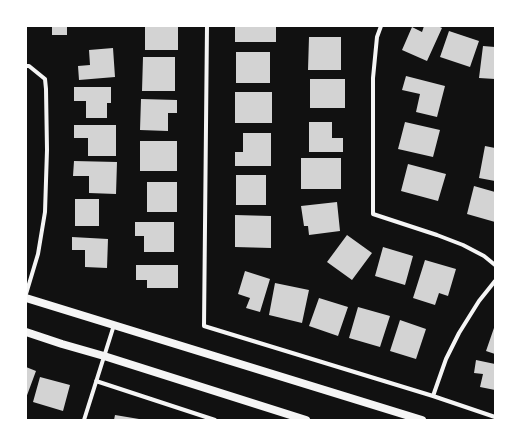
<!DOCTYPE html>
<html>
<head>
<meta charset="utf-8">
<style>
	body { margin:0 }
	#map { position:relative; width:521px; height:446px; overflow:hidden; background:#111; font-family:"Titillium Web",sans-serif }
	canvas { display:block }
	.frame { position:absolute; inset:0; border:27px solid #fff; pointer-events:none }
</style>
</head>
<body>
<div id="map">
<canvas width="521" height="446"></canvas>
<div class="frame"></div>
</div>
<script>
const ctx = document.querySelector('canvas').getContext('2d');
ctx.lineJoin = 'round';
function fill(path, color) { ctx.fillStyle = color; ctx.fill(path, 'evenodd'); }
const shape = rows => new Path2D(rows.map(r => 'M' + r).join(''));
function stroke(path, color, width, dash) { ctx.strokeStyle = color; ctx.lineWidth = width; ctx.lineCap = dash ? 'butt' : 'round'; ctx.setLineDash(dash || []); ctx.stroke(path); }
fill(shape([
	[52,26,67,26,67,35,52,35],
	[145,26,178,26,178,50,145,50],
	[235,26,276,26,276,42,235,42],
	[424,26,438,26,442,28,427,61,402,50,412,27,422,32],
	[449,31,479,41,470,67,440,57],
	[309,37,341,37,341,70,308,70],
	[483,46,495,47,495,79,479,78],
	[113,48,115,77,79,80,78,66,90,65,89,50],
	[236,52,270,52,270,83,236,83],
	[143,57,175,57,175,91,142,91],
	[406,76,445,86,437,117,416,112,420,94,402,90],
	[310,79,345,79,345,108,310,108],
	[74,87,111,87,111,103,107,103,107,118,86,118,86,101,74,101],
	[235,92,272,92,272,123,235,123],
	[141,99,177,100,177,113,168,113,168,131,140,130],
	[309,122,332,122,332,138,343,138,343,152,309,152],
	[405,122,440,130,433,157,398,149],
	[74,125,116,125,116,156,88,156,88,138,74,138],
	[243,133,271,133,271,166,235,166,235,152,243,152],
	[140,141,177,141,177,171,140,171],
	[485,146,495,148,495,181,479,178],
	[301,158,341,158,341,189,301,189],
	[74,161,117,162,116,194,89,193,89,176,73,176],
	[408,164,446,174,438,201,401,191],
	[236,175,266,175,266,205,236,205],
	[147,182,177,182,177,212,147,212],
	[474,186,495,192,495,222,467,214],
	[75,199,99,199,99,226,75,226],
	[337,202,340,231,309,235,308,226,304,226,301,206],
	[235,215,271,216,271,248,235,247],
	[135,222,174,222,174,252,144,252,144,236,135,236],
	[347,235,372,253,352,280,327,262],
	[72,237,108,239,107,268,85,267,85,250,72,250],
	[383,247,413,256,405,285,375,276],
	[425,260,456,269,448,296,439,293,435,305,413,298],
	[136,265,178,265,178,288,147,288,147,280,136,280],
	[245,271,270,279,260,312,246,308,250,298,238,294],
	[275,283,309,290,302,323,269,315],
	[319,298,348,307,338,336,309,326],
	[358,307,390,316,380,347,349,338],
	[400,320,426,329,416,359,390,351],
	[495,325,495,354,486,351],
	[476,360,495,364,495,390,480,387,483,374,474,373],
	[26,367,36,371,26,398],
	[40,377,70,385,63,411,33,402],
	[115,415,139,419,139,420,114,420]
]), '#d3d3d3');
stroke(shape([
	[207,26,204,326,433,396,495,417],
	[381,26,377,37,373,78,373,214,437,235,463,245,484,256,495,265],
	[26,66,29,66,45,79,46,89,47,150,45,212,38,254,26,294],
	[96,381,215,420],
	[433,396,446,359,459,333,479,301,495,281],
	[84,420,114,325]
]), '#f5f5f5', 4);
stroke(shape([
	[26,298,422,420],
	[26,332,62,344,104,356,306,420]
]), '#f5f5f5', 8);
</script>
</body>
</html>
